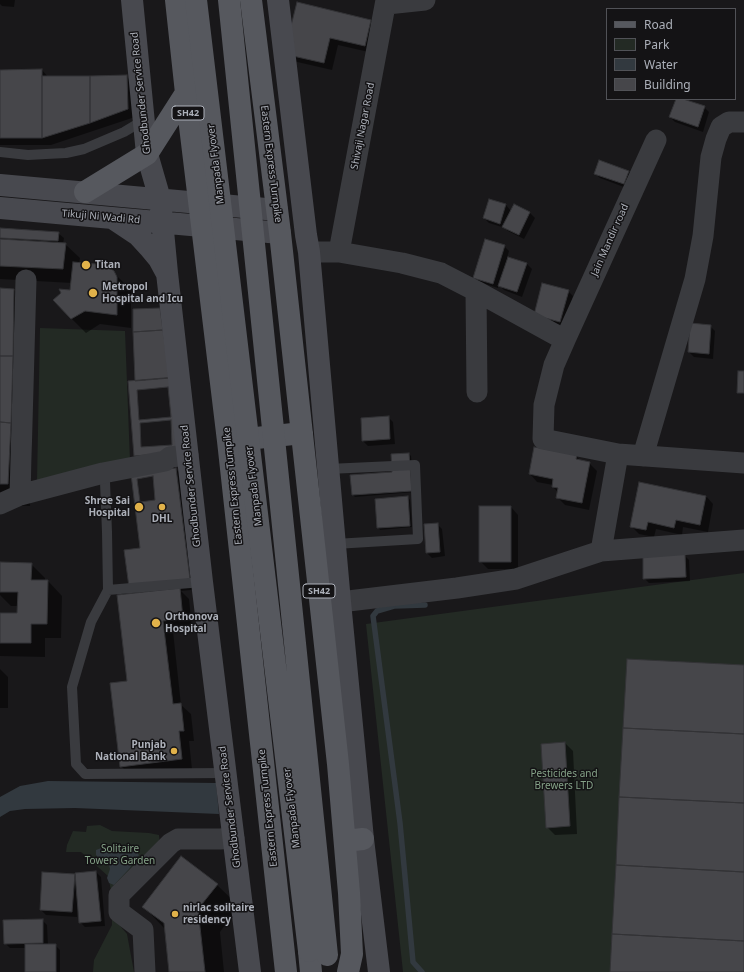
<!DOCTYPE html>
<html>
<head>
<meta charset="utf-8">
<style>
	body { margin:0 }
	#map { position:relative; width:744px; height:972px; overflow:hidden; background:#19181a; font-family:"Noto Sans",sans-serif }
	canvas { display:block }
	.legend { position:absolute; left:606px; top:8px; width:130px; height:92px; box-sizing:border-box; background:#141315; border:1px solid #515257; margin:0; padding:5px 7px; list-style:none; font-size:12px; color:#acb0b9 }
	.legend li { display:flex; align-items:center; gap:8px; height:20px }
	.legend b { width:20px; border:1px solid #515257 }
</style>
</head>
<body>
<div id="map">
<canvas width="744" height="972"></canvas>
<ul class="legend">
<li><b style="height:5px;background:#56585e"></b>Road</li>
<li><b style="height:11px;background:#232a24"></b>Park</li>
<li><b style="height:11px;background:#32393f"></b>Water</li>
<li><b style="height:11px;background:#46464a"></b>Building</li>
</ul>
</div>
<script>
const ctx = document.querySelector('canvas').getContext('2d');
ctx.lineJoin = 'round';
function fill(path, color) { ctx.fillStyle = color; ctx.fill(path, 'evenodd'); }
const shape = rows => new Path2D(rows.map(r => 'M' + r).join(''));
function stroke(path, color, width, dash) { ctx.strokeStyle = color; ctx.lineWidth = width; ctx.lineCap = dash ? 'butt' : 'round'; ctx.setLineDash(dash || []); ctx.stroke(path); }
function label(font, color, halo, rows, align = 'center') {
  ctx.font = font + ' "Noto Sans",sans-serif'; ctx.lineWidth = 3; ctx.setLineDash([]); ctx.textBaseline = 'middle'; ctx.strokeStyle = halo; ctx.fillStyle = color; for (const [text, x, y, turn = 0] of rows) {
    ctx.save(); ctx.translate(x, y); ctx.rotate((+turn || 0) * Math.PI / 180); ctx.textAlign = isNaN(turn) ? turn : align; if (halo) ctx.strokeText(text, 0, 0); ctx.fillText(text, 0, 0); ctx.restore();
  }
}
fill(shape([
	[40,328,125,331,130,461,37,481],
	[744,573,744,972,403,972,366,624],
	[100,825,112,831,149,833,159,835,160,846,116,921,127,934,134,972,93,972,94,960,112,925,112,895,108,876,81,852,66,852,67,845,73,831,86,832,87,826]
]), '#232a24');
fill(shape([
	[48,781,216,783,219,814,75,808,25,809,10,811,0,817,0,797,20,786],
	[104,847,113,852,122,853,130,847,134,849,139,855,129,869,114,885,109,883,107,878,110,869,109,865,100,859,96,855,96,850]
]), '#32393f');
fill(shape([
	[0,0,15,0,14,7,2,6,0,4],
	[297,3,371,21,379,28,373,53,338,45,332,70,293,61],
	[42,70,48,77,126,76,134,84,135,117,51,145,0,145,0,71],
	[677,99,704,107,709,112,703,132,675,122,670,117],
	[629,172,634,177,629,189,600,178,595,173],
	[489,200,506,205,511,211,514,205,530,213,535,218,524,239,508,231,505,228,489,223,484,218],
	[0,228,58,233,64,238,63,244,65,244,80,258,79,264,113,272,128,287,131,292,131,328,100,324,86,333,71,318,72,283,0,279],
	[504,246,509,251,507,258,527,264,532,269,522,297,504,290,499,285,498,288,479,282,474,277],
	[0,289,14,290,28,304,25,438,32,446,30,506,0,505],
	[568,291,573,296,565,326,540,320],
	[710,326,715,331,713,359,694,357,689,352],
	[388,417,393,422,395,444,368,446,363,441],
	[409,454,411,456,414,492,355,497,353,495,393,473],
	[576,456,581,461,589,463,597,471,589,510,565,505,557,497,558,492,553,487,553,485,537,482,530,474],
	[176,469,186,479,200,589,181,591,189,599,192,629,173,631,181,705,191,714,194,741,189,741,192,769,131,776,121,766,128,682,138,594,130,586,141,549],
	[706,496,713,504,708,532,683,527,682,535,656,529,654,537,639,534,631,526],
	[408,497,410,500,412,527,380,530,378,527],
	[511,507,518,515,518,569,488,569,480,561],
	[437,524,442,529,445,556,432,558,427,553],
	[684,555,689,560,690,581,649,583,644,578],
	[0,563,31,564,45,578,45,581,48,581,62,596,61,638,45,638,45,657,0,656,0,614,18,614,18,606,11,606,0,595],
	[0,669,8,677,8,708,0,708],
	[565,743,573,751,577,834,555,835,547,827],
	[96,872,101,877,105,926,85,927,80,922,79,907,78,907,77,917,46,915,41,910,75,875],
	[217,885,239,906,220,932,224,972,170,972,165,929,144,907],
	[42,920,47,925,48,945,55,945,60,950,60,972,26,972,26,948,10,948,5,943]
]), '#0007');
stroke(shape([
	[422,972,413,962,400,823,373,616,377,611,394,606,425,605]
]), '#32393f', 5.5);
const building = shape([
	[297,2,371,20,365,46,330,38,324,63,284,54,297,2],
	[42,69,42,138,0,138,0,70,42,69],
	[127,75,128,109,90,123,90,76,127,75],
	[42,76,90,76,90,123,42,138,42,76],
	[676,99,683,99,705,106,698,127,669,117,676,99],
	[599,160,629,171,624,184,594,174,599,160],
	[489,199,506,204,500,224,483,218,489,199],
	[514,204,530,212,519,235,502,227,514,204],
	[0,228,59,232,58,241,0,238,0,228],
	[0,239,66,243,63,269,0,266,0,239],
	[485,239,505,245,493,284,473,278,485,239],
	[508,257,527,263,517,292,498,286,508,257],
	[73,262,96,264,102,267,110,268,114,271,117,277,117,315,85,311,71,319,53,300,61,293,59,289,70,290,73,262],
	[542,283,569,290,560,322,534,315,542,283],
	[0,288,14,289,13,356,0,356,0,288],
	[160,308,163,330,133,332,133,309,160,308],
	[690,323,711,325,709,354,688,352,690,323],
	[163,330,170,378,135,381,133,332,163,330],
	[0,356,13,356,11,423,0,422,0,356],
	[738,371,744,371,744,393,737,393,738,371],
	[176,377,182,452,134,456,128,381,176,377],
	[168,387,171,417,139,420,137,390,168,387],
	[389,416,390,439,362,441,361,418,389,416],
	[171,420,172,445,141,447,140,423,171,420],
	[0,422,11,423,8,484,0,484,0,422],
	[534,447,577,455,576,459,590,462,582,503,556,498,558,488,552,487,553,479,529,474,534,447],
	[409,453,412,491,352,495,350,475,392,472,391,454,409,453],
	[176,468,190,579,129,587,124,550,140,548,131,474,176,468],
	[153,476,155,500,140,502,137,479,153,476],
	[639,482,706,496,700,525,676,520,674,528,648,522,646,530,630,527,639,482],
	[408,496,410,526,377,528,375,499,408,496],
	[479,506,511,506,511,562,479,562,479,506],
	[438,523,440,552,426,553,424,524,438,523],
	[685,554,686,577,643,579,643,556,685,554],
	[0,562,32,563,31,580,48,580,47,624,31,624,31,643,0,643,0,613,17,613,18,592,0,592,0,562],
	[180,588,183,619,163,621,173,704,181,703,184,731,179,731,182,759,120,767,110,683,127,681,117,595,180,588],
	[627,659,744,665,744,734,623,728,627,659],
	[623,728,744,734,744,803,619,797,623,728],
	[565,742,570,826,546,828,541,744,565,742],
	[619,797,744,803,744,872,616,865,619,797],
	[181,856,218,884,198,909,205,972,169,972,164,923,142,907,181,856],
	[616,865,744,872,744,941,612,934,616,865],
	[96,871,101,921,79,923,75,873,96,871],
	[42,872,75,874,72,912,40,910,42,872],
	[43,919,43,943,4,944,3,920,43,919],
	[612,934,744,941,744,972,610,972,612,934],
	[25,944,56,944,56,972,25,972,25,944]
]);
fill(building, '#46464a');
stroke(building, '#333336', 1);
stroke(shape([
	[0,152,28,155,46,154,66,153,84,149,124,132,144,120],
	[328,469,415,465,418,539,335,544],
	[103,473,105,482,107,532,108,590,91,622,72,687,76,764,85,774,226,773],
	[108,590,202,582]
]), '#3a3b3f', 10);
stroke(shape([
	[387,4,425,0],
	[309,252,339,252,402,263,441,273,476,291,565,340,554,365,544,405,543,439,618,454,744,463],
	[339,252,386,0],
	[476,291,477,392],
	[565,340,656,140],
	[643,456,695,279,703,236,711,157,716,139,721,127,729,122,744,122],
	[20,495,26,280],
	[0,504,20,495,103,473,165,461,170,457,188,455],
	[601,551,618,454],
	[340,602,457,588,516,579,601,551,744,540],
	[145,972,143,930,119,912,119,895,171,843,178,839,220,839,234,838]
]), '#3a3b3f', 21);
stroke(shape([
	[132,0,147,154,160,199,167,273,202,582,250,972],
	[278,0,306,235,309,252,340,602,363,839,379,972],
	[0,185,277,210],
	[0,208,280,233],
	[114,219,138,235,149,247,159,259,166,272]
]), '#48494f', 22);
stroke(shape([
	[176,0,186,93,228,441,286,972],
	[251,0,280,233,338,764,349,893,352,954,348,972],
	[85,192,147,154,186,93],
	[229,441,302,433],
	[345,841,363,839],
	[309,951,311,972]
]), '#56585e', 22);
stroke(shape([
	[196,0,309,951],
	[229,0,327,955]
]), '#56585e', 22);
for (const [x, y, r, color] of [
	[86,265,5,"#e1b24a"],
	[93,293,5,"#e1b24a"],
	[139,507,5,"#e1b24a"],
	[162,507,4,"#e1b24a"],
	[156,623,5,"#e1b24a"],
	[174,751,4,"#e1b24a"],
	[175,914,4,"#e1b24a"]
]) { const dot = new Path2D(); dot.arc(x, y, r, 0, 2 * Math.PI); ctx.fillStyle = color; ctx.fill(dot); stroke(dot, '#141315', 1.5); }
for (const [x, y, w] of [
	[188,113,32],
	[319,591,32]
]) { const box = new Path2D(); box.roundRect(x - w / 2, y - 7, w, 14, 3); ctx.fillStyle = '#141315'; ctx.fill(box); stroke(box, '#acb0b9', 1); }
label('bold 9px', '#acb0b9', null, [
	["SH42",188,113],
	["SH42",319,591]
]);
label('10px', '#acb0b9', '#141315', [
	["Ghodbunder Service Road",141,93,-96],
	["Shivaji Nagar Road",363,126,-79],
	["Manpada Flyover",216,164,-97],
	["Eastern Express Turnpike",271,164,83],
	["Tikuji Ni Wadi Rd",101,217,5],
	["Jain Mandir road",610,240,-66],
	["Ghodbunder Service Road",191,486,-96],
	["Eastern Express Turnpike",233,486,-96],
	["Manpada Flyover",254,486,-97],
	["Ghodbunder Service Road",230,807,-97],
	["Eastern Express Turnpike",268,808,-96],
	["Manpada Flyover",292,808,-97]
]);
label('bold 10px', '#acb0b9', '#141315', [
	["Titan",95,265],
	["Metropol",102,287],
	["Hospital and Icu",102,299],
	["Shree Sai",130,501,"right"],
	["Hospital",130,513,"right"],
	["DHL",162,519,"center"],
	["Orthonova",165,617],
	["Hospital",165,629],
	["Punjab",166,745,"right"],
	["National Bank",166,757,"right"],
	["nirlac soiltaire",183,908],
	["residency",183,920]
], 'left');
label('10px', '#85a288', '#141315', [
	["Pesticides and",564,774],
	["Brewers LTD",564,786],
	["Solitaire",120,849],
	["Towers Garden",120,861]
]);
</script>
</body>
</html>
